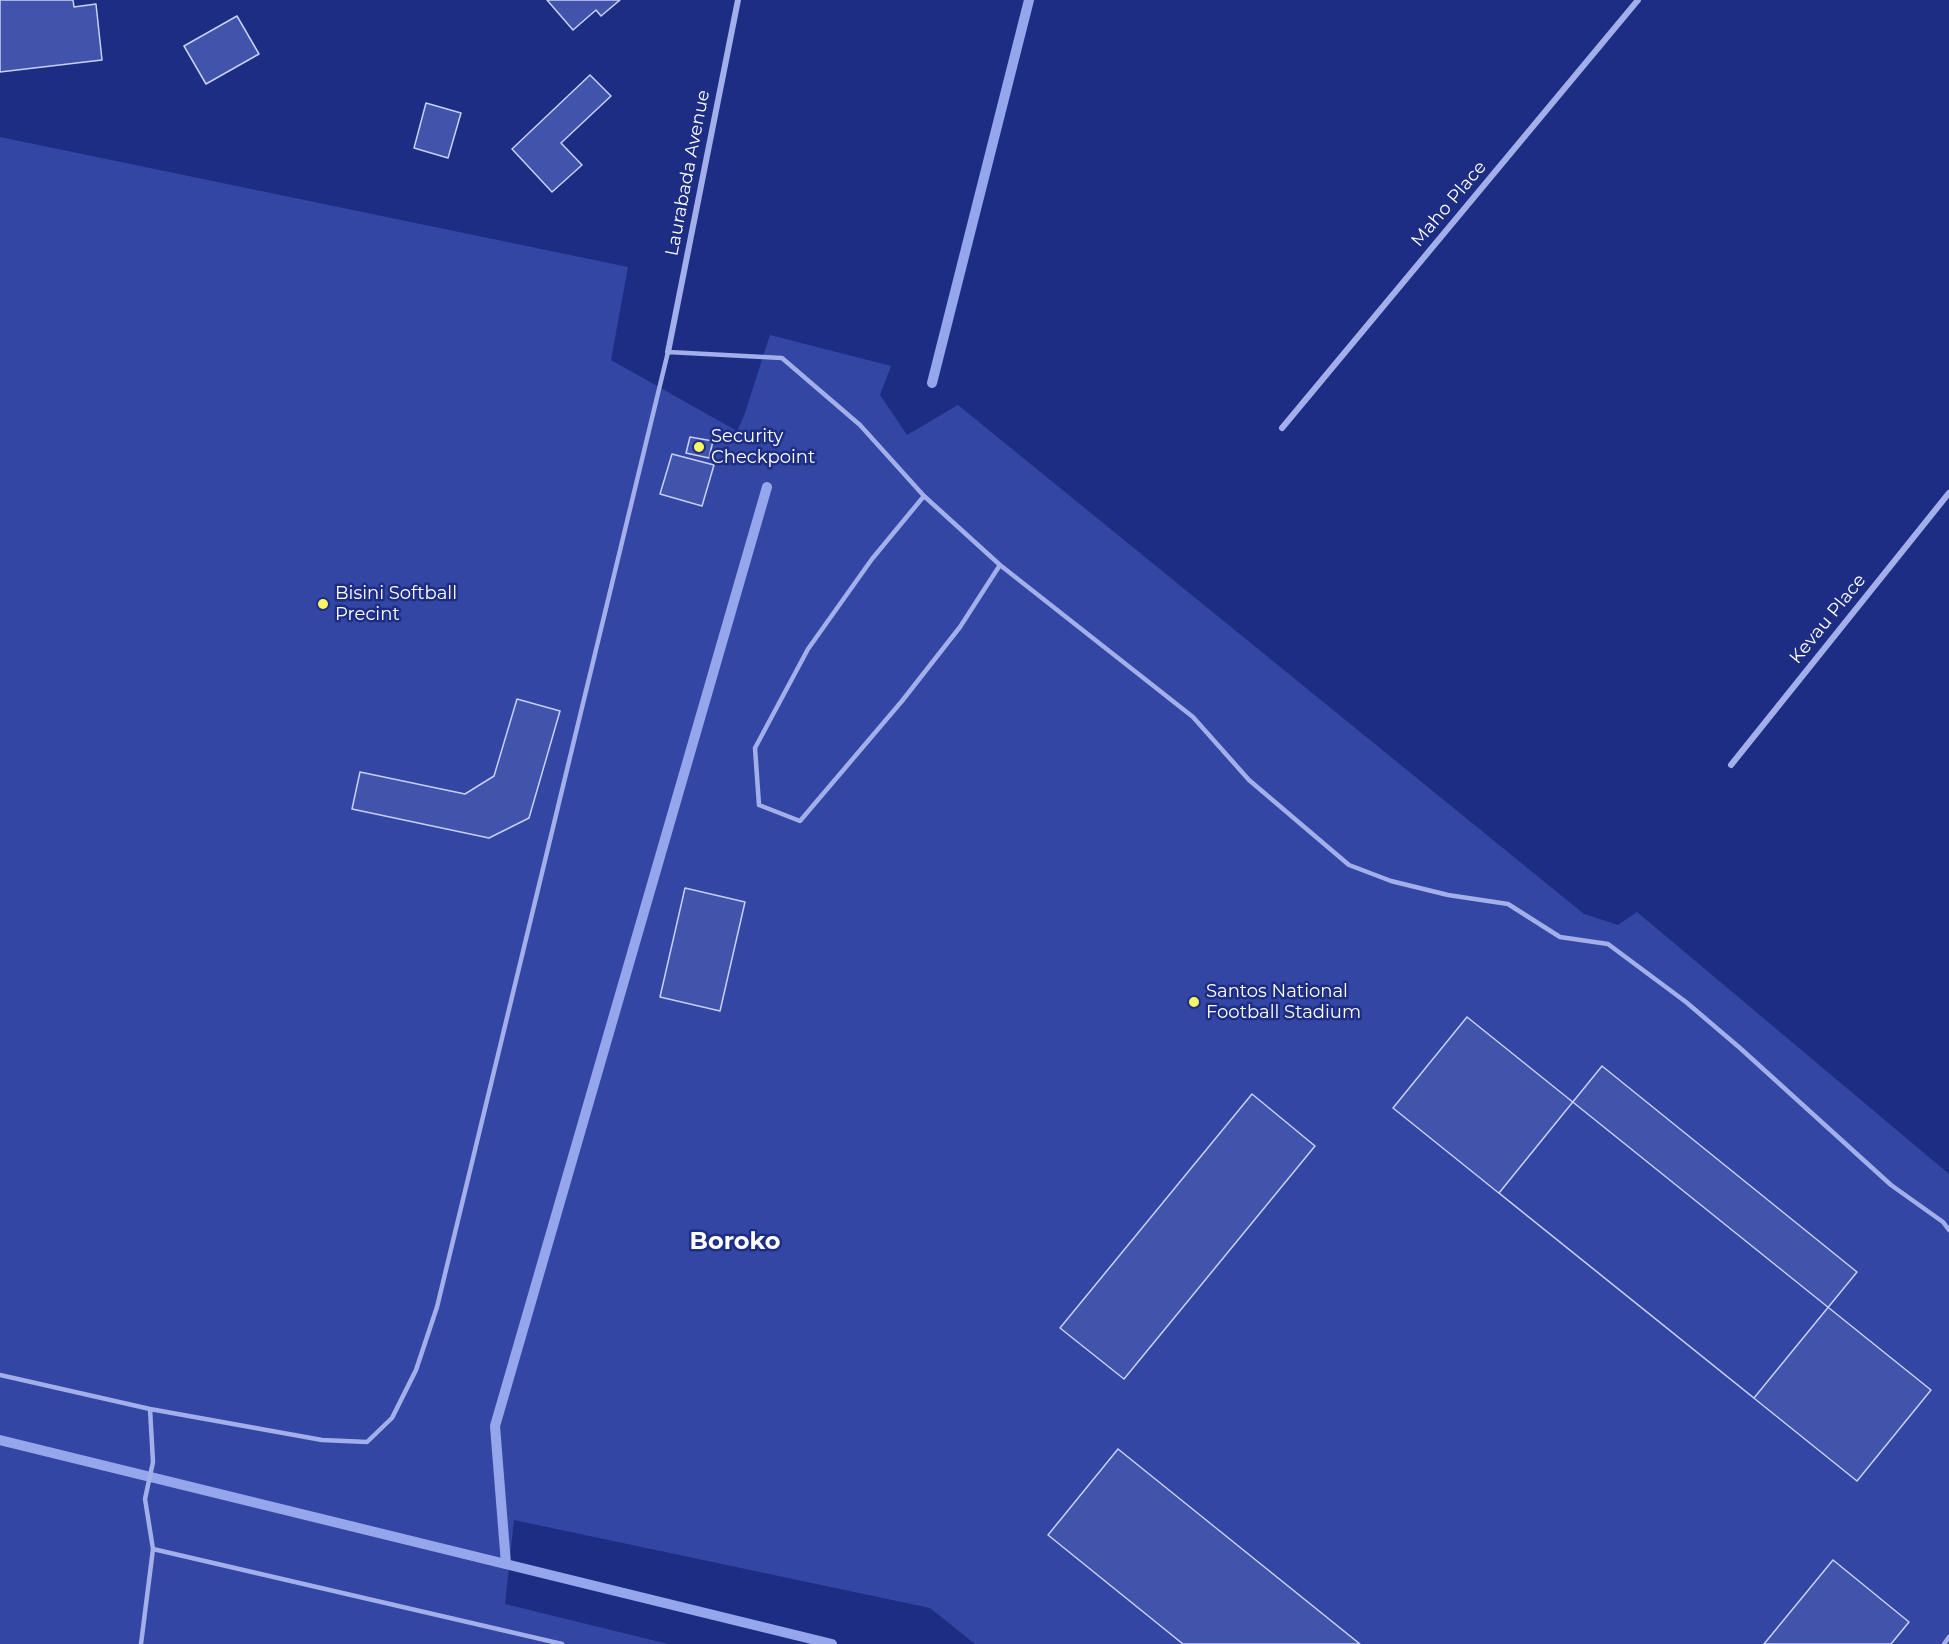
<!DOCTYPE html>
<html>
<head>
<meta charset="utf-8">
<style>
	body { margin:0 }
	canvas { display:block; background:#1d2d83 }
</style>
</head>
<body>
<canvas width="1949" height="1644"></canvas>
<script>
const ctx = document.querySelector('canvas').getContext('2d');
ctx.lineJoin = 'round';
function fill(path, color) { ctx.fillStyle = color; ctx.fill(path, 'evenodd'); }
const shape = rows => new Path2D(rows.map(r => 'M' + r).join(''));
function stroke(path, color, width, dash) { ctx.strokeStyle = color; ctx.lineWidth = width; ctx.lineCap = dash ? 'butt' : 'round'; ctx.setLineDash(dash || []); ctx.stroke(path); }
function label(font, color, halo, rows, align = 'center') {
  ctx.font = font + ' Montserrat,sans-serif'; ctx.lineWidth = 5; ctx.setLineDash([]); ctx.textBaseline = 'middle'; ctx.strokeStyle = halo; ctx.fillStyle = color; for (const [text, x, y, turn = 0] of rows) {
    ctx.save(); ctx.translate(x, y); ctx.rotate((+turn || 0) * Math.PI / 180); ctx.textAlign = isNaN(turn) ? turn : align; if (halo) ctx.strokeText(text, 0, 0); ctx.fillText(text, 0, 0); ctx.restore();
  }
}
fill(shape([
	[0,137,628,267,611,360,737,431,744,416,770,335,891,366,880,395,907,435,958,405,1584,914,1618,925,1637,912,1949,1174,1949,1644,975,1644,930,1608,514,1520,505,1604,668,1644,0,1644]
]), '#3346a3');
stroke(shape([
	[932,383,1029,0],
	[0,1440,832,1644],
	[506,1564,495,1426,767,487]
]), '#96a6ec', 10);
const building = shape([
	[0,0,73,0,74,7,96,4,102,60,0,72,0,0],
	[547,0,620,0,601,16,596,10,573,30,547,0],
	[237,16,259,54,206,84,184,46,237,16],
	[590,75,611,96,561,143,582,165,552,192,512,149,590,75],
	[426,103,461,113,448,158,414,148,426,103],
	[690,437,713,441,709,458,686,453,690,437],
	[672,454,714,465,702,506,660,494,672,454],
	[517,699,560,711,529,818,489,838,352,809,360,772,465,794,494,776,517,699],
	[685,888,745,902,720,1011,660,997,685,888],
	[1467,1017,1931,1390,1857,1481,1393,1108,1467,1017],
	[1602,1066,1857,1272,1754,1398,1499,1193,1602,1066],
	[1252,1094,1315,1146,1124,1379,1060,1328,1252,1094],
	[1118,1449,1360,1644,1183,1644,1048,1535,1118,1449],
	[1833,1560,1909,1622,1891,1644,1764,1644,1833,1560]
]);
fill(building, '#4153aa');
stroke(building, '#c7d0f7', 1.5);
stroke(shape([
	[924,496,872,559,808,649,755,748,759,805,800,821,902,701,960,627,1000,565],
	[0,1375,150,1409,322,1440,367,1442,392,1418,416,1370,437,1307,668,352,782,358,860,425,924,496,1000,565,1193,717,1249,780,1349,865,1391,881,1448,895,1508,904,1560,937,1608,944,1686,1002,1740,1048,1891,1185,1943,1222,1949,1230],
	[150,1409,153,1462,145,1499,153,1549,562,1644],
	[141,1644,153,1549],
	[1944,1644,1949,1637]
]), '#a3afea', 4.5);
stroke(shape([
	[668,352,738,0],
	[1282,428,1638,0],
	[1731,765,1949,493]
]), '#a3afea', 6);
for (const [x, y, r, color] of [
	[699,447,6,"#faf861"],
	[323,604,6,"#faf861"],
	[1194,1002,6,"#faf861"]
]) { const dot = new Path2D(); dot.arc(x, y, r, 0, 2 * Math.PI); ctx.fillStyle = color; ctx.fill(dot); stroke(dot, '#1d2d83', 2); }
label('18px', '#fff', '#1d2d83', [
	["Laurabada Avenue",688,173,-79],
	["Maho Place",1449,204,-50],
	["Kevau Place",1828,619,-51]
]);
label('18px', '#fff', '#1d2d83', [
	["Security",711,437],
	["Checkpoint",711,458],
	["Bisini Softball",335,594],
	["Precint",335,615],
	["Santos National",1206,992],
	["Football Stadium",1206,1013]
], 'left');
label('bold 24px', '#fff', '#1d2d83', [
	["Boroko",735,1242]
]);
</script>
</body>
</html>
